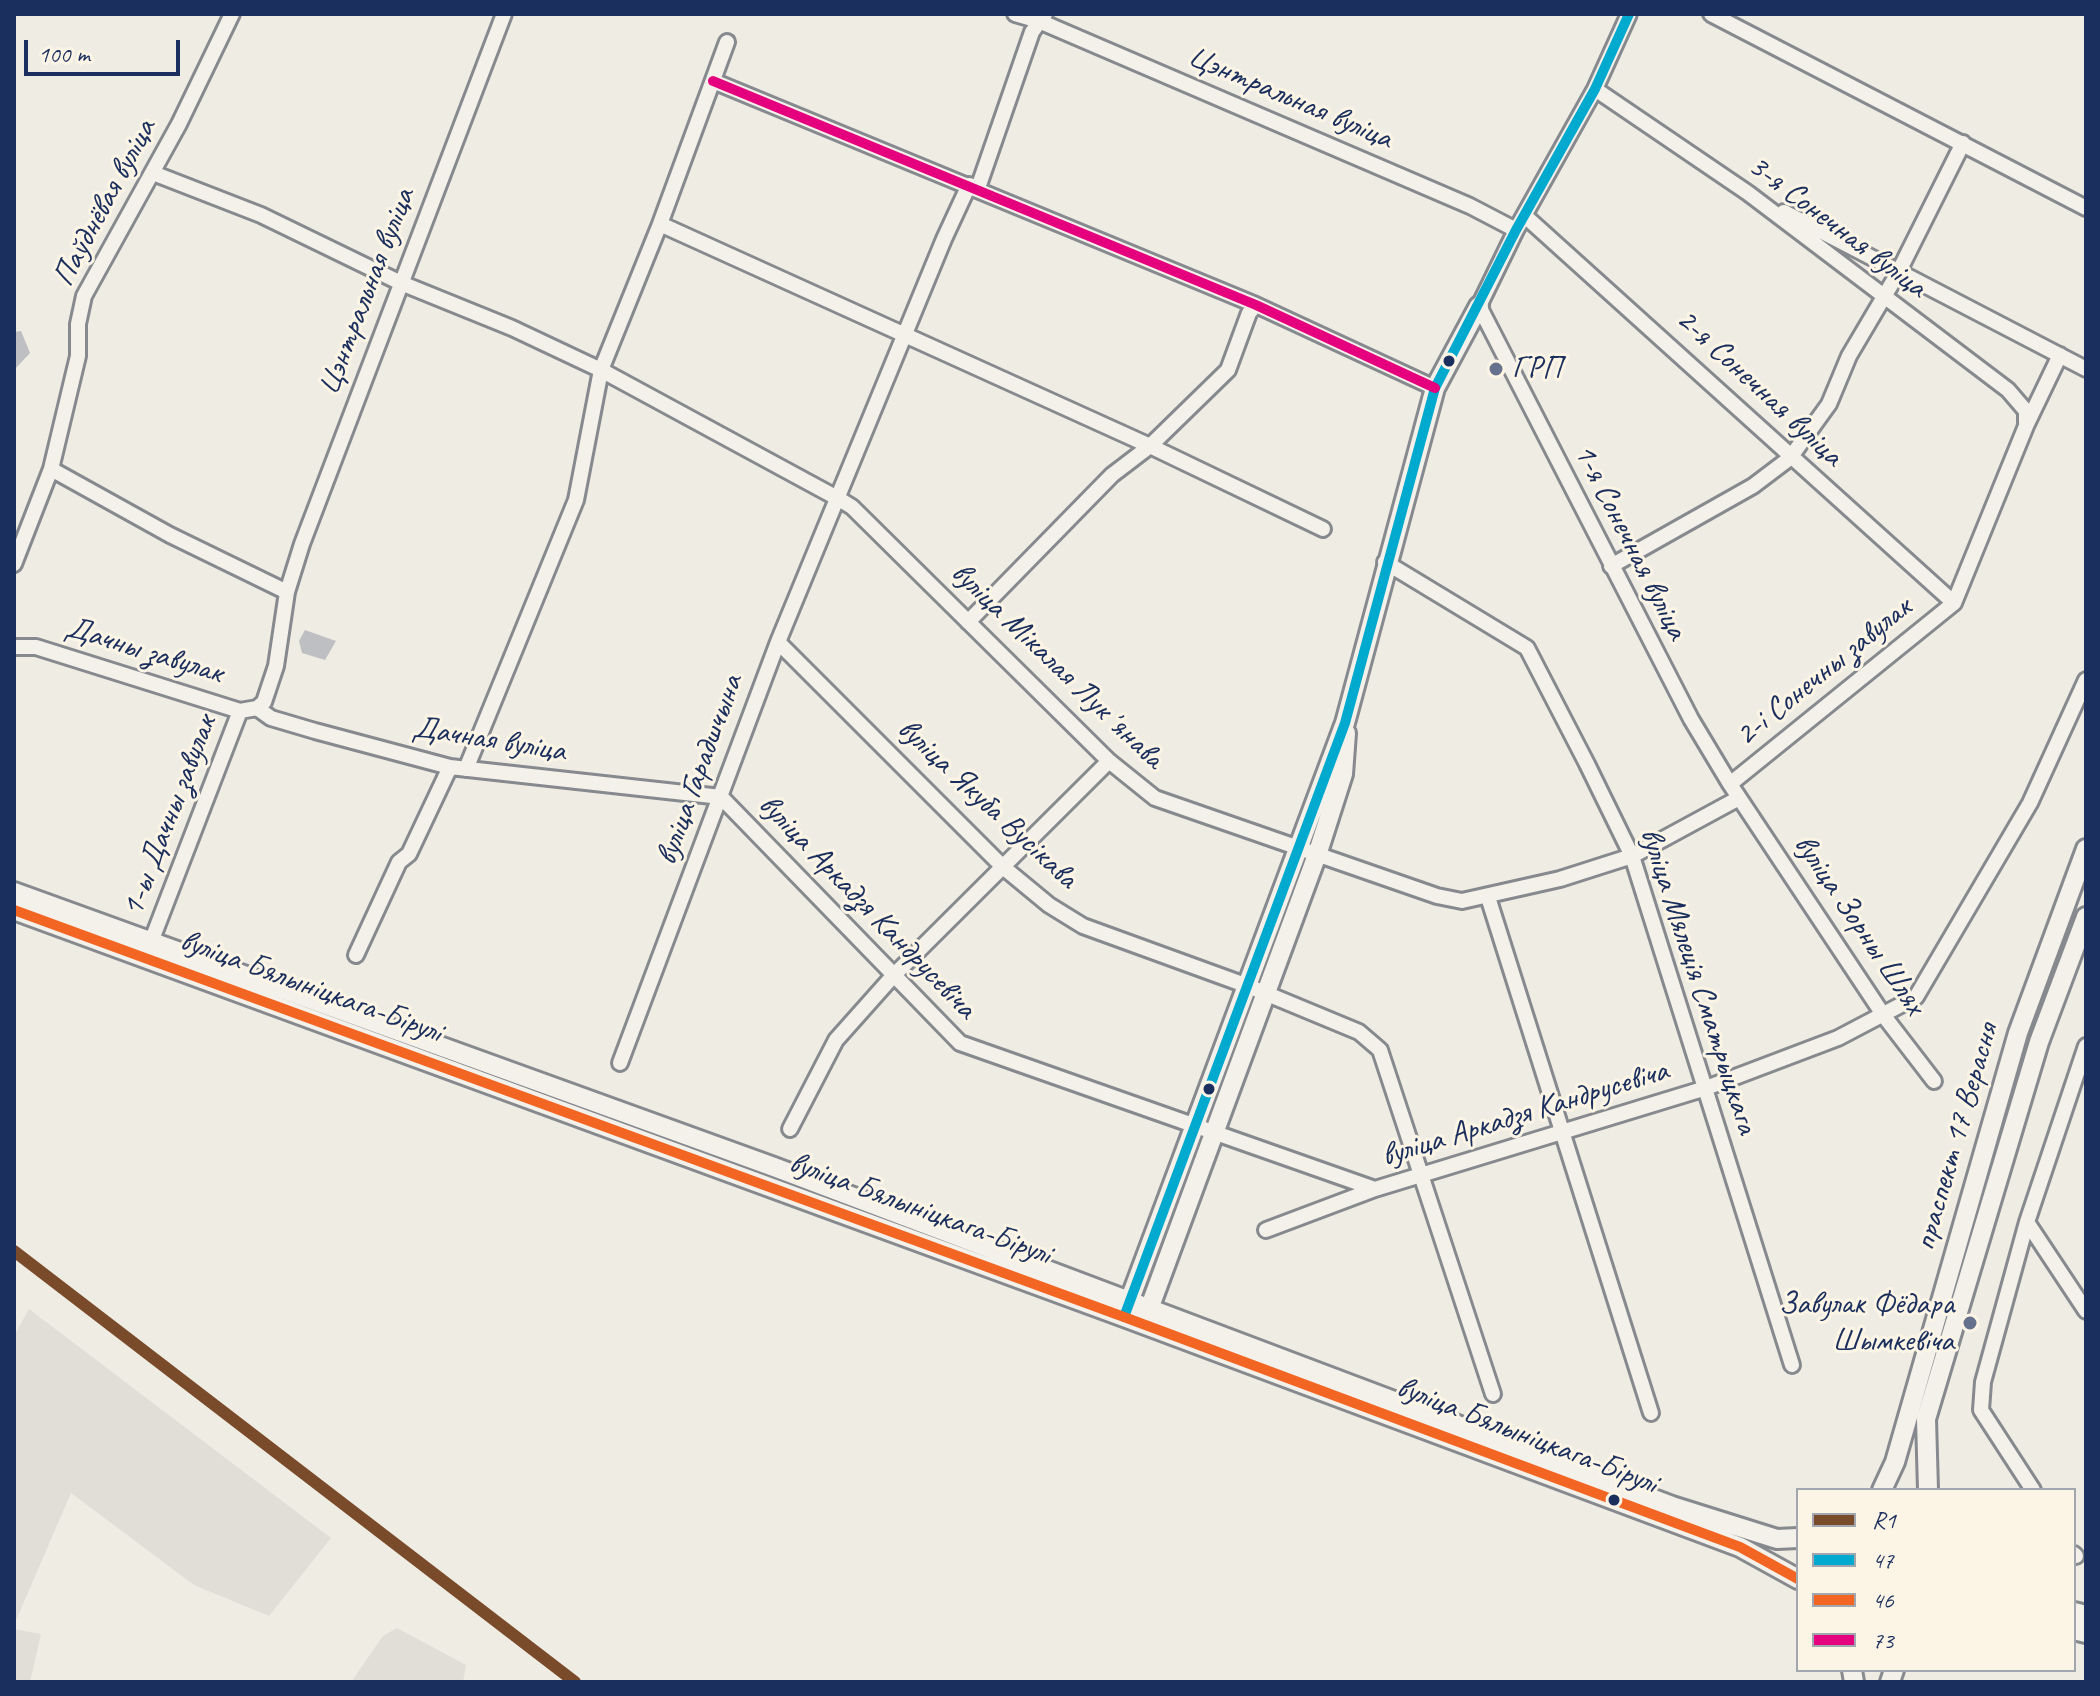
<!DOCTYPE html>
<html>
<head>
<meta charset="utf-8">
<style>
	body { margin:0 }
	#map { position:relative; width:2100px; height:1696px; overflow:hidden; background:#efece4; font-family:Caveat,sans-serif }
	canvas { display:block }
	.frame { position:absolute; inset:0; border:16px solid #1b2f5e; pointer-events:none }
	.legend { position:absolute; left:1796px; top:1488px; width:280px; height:184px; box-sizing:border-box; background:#fcf5e5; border:2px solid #a2a6af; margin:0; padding:10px 14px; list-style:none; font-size:24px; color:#1b2f5e }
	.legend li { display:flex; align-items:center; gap:16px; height:40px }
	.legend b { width:40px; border:2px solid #a2a6af }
	.scale { position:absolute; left:24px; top:40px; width:156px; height:36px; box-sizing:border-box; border:4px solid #1b2f5e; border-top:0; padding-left:10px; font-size:24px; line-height:28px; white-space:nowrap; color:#1b2f5e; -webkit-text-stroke:6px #fcf5e5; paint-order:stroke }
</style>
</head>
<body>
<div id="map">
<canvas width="2100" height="1696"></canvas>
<div class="frame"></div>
<ul class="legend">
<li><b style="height:10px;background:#7a4b2a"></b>R1</li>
<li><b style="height:10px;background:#00a9ce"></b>47</li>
<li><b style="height:10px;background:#f26522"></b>46</li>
<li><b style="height:10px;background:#e5007d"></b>73</li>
</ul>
<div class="scale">100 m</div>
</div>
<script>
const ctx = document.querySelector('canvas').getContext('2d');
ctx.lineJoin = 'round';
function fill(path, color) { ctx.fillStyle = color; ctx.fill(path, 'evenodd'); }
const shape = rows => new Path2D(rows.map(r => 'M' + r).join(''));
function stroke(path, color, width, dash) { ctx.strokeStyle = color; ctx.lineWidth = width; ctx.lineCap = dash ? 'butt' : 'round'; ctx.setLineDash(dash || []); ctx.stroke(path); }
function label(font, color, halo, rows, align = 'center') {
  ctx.font = font + ' Caveat,sans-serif'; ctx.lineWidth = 6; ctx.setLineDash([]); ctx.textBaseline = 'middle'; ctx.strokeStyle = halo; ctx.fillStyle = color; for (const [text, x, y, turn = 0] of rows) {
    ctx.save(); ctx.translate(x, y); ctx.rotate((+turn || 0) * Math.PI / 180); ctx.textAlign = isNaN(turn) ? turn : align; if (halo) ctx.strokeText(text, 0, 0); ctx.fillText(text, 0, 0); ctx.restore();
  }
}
fill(shape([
	[29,1309,331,1538,269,1616,194,1585,71,1493,14,1625,14,1336],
	[397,1628,466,1665,463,1682,351,1682,383,1636],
	[14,1629,41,1634,30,1682,14,1682]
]), '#e0ded7');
fill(shape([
	[21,331,30,353,14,370,14,332],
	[305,630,336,641,325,660,302,653,299,641]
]), '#bebfc2');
const minor = shape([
	[1015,14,1039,21,1470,206,1516,230],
	[1629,14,1595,89,1516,230,1479,306,1691,719,1730,784,1884,1016,1934,1081],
	[1711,14,2086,208],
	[713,81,1256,305,1435,388],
	[1595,89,1748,193,2008,390,2026,411,2026,423],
	[153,173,261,215,401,283,512,328,601,370,839,499,852,507,1109,761,1155,798,1437,896,1462,901,1560,879,1632,856,1739,798],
	[1784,212,2086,369],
	[1525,216,1954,603],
	[660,224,1150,446,1323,529],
	[51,469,170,535,287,592],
	[1385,562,1527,648,1587,764,1632,856,1792,1365],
	[14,564,51,469,78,356,78,324,84,296,179,124,232,14],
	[1611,566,1753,486,1790,458,1829,404,1849,356,1898,273,1963,143],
	[968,622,1112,475,1150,446,1228,370,1249,313,1256,305],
	[778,642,1003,867,1049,905,1083,926,1248,986,1359,1032,1380,1050,1493,1394],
	[14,647,36,647,240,711,257,708,264,702,276,666,287,592,302,544,504,14],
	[257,708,271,718,315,731,450,767,721,797,960,1043,1375,1189],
	[466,769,576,500,601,370,660,224,727,42],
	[1730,784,1954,603,2026,426,2060,355],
	[1488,897,1651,1413],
	[151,942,240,711],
	[356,955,399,862,409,854,450,767],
	[620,1063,778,642,944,239,969,185,978,188,1032,32,1045,14],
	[790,1129,836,1040,893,976,1109,761],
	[2027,1222,2086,1311],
	[1266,1230,1375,1189,1706,1088,1838,1038,1916,997,2030,803,2086,680],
	[2033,1490,1981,1410,1983,1382,2027,1222,2086,1046],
	[2074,1554,2076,1556]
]);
const major = shape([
	[14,892,774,1167,1672,1506,1777,1539,1798,1538],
	[14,910,1124,1317,1740,1547,1798,1579],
	[1126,1310,1345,723,1435,388,1479,306],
	[1145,1320,1318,852,1343,774,1346,733],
	[1882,1490,1895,1462,2018,1033,2086,849],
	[1928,1490,1926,1419,2039,1042,2086,917],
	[2074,1612,2086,1615],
	[2074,1630,2086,1633],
	[1852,1670,1854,1682],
	[1890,1682,1894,1670]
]);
stroke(minor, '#86898e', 20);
stroke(major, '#86898e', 24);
stroke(minor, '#f4f1eb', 14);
stroke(major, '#f4f1eb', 18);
stroke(shape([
	[1124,1317,1345,723,1435,388,1516,230,1595,89,1629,14]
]), '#00a9ce', 10);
stroke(shape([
	[14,910,1124,1317,1740,1547,1798,1579]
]), '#f26522', 10);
stroke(shape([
	[713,81,1256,305,1435,388]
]), '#e5007d', 10);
stroke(shape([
	[14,1251,575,1682]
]), '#7a4b2a', 12);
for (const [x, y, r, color] of [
	[1449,361,7,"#1b2f5e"],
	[1496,369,8,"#65718d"],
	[1209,1089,7,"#1b2f5e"],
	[1970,1323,8,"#65718d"],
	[1614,1500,7,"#1b2f5e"]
]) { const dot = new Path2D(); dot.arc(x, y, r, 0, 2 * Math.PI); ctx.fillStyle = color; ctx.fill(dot); stroke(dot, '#fcf5e5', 3); }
label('32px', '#1b2f5e', '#fcf5e5', [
	["Цэнтральная вуліца",1290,98,23],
	["Паўднёвая вуліца",105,203,-62],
	["3-я Сонечная вуліца",1837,227,37],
	["Цэнтральная вуліца",367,292,-69],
	["2-я Сонечная вуліца",1759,388,43],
	["1-я Сонечная вуліца",1630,542,63],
	["Дачны завулак",144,651,17],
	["вуліца Мікалая Лукʼянава",1057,666,44],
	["2-і Сонечны завулак",1824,672,-39],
	["Дачная вуліца",489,740,9],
	["вуліца Гарадшчына",700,770,-70],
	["вуліца Якуба Вусікава",987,804,43],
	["1-ы Дачны завулак",170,816,-69],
	["вуліца Аркадзя Кандрусевіча",867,907,46],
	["вуліца Зорны Шлях",1859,925,56],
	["вуліца Мялеція Сматрыцкага",1698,981,72],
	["вуліца Бялыніцкага-Бірулі",311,987,20],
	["вуліца Аркадзя Кандрусевіча",1525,1114,-17],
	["праспект 17 Верасня",1957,1137,-74],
	["вуліца Бялыніцкага-Бірулі",920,1209,20],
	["вуліца Бялыніцкага-Бірулі",1527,1436,21]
]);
label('32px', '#1b2f5e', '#fcf5e5', [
	["ГРП",1512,369],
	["Завулак Фёдара",1954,1305,"right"],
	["Шымкевіча",1954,1342,"right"]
], 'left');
</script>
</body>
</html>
